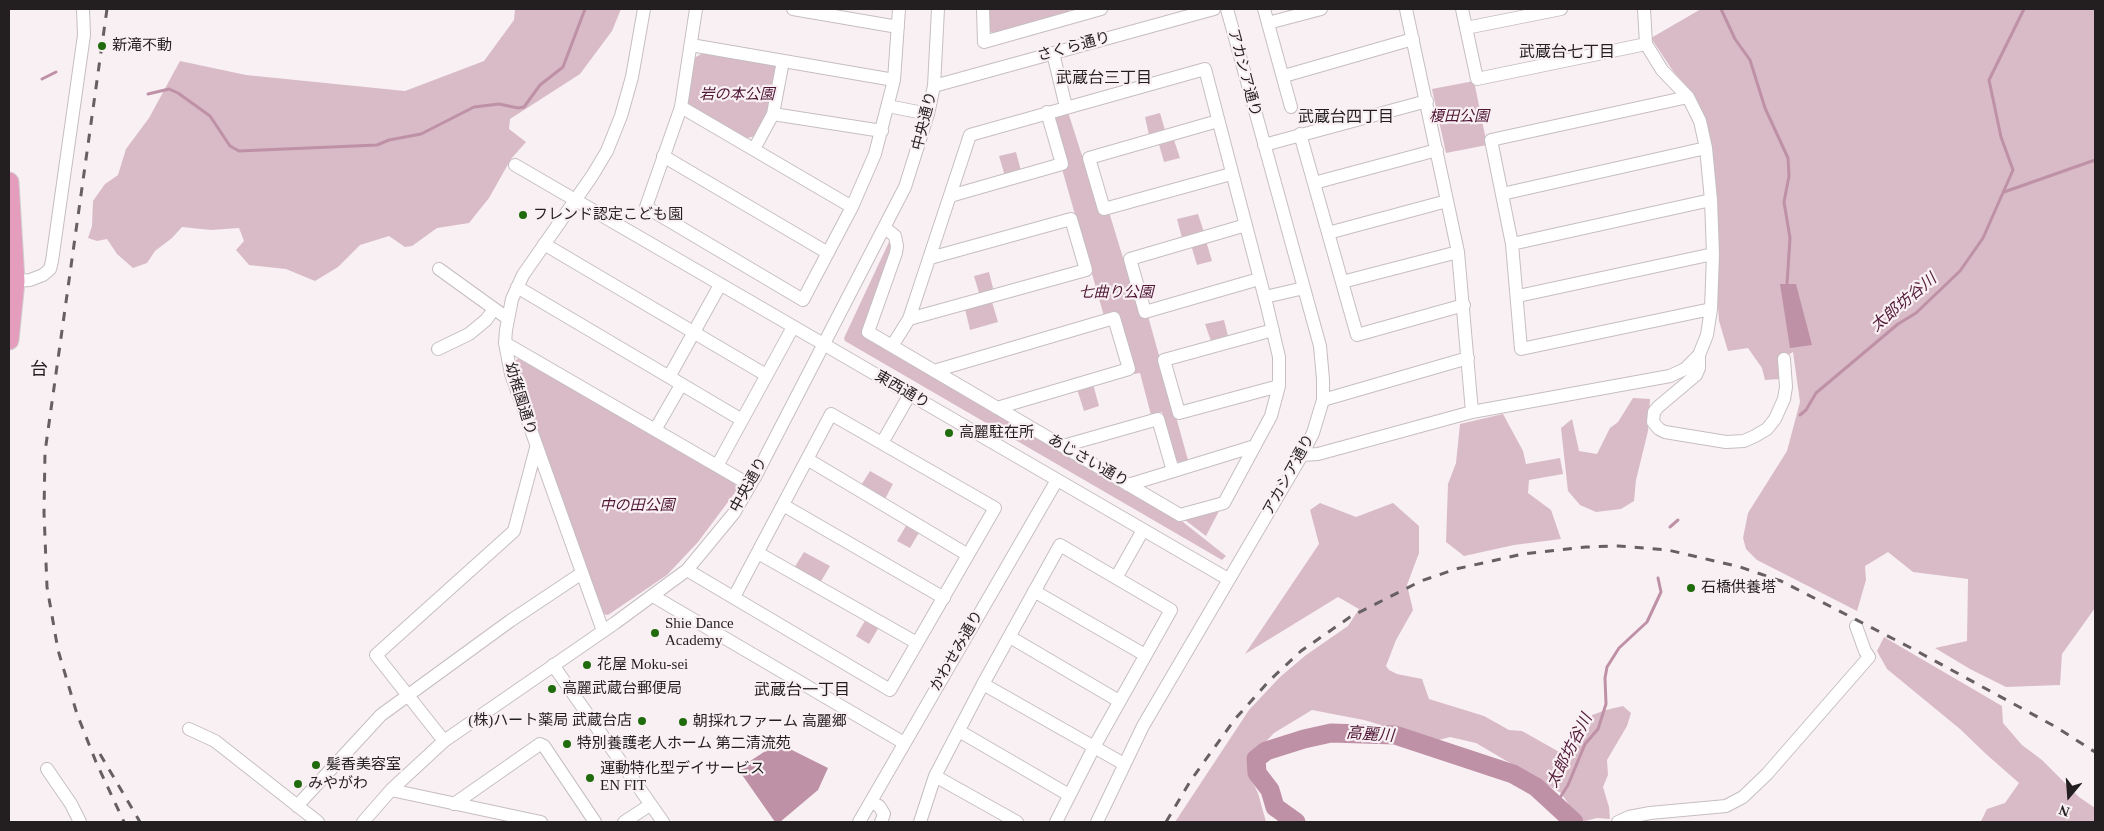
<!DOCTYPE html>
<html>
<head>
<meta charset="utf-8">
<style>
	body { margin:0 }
	#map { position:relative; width:2104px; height:831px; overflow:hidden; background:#f9f0f3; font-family:"Times New Roman",serif }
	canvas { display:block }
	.frame { position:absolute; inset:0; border:10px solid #231f21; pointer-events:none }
	.north { position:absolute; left:2044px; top:771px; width:50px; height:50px; -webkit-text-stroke:4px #f9f0f3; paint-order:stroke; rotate:198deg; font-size:14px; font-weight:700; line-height:20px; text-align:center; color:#231f21 }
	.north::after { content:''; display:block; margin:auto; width:18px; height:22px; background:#231f21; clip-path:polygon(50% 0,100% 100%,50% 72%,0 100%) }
</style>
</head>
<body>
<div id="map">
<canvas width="2104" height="831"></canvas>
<div class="frame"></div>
<div class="north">N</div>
</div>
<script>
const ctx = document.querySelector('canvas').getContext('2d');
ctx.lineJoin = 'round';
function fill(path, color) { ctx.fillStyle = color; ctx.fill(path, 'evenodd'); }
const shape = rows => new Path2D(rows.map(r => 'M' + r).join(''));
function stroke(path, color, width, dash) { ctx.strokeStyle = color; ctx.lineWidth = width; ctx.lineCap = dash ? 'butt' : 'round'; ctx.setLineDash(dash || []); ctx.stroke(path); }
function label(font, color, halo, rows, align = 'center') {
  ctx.font = font + ' "Times New Roman","Noto Sans JP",serif'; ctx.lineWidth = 4.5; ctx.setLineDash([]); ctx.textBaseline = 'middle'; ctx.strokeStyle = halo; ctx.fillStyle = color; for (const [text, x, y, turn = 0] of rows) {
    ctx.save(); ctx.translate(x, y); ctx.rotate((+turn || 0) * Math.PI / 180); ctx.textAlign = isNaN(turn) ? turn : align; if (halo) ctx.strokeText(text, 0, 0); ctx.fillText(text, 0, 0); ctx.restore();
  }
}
fill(shape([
	[515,9,621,9,612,31,580,74,510,119,509,129,526,142,511,159,489,198,469,223,437,228,412,246,405,247,389,236,360,245,338,267,315,281,286,269,249,265,236,250,244,241,239,228,211,230,182,227,172,238,155,251,147,263,133,268,117,254,107,239,97,241,88,238,92,226,93,201,105,184,118,175,126,149,149,118,180,61,246,75,405,91,484,61,514,20],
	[988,9,1069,9,1069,12,996,34,989,31],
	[1701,9,2095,9,2095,608,2062,654,2060,685,2006,687,1970,669,1935,648,1967,641,1968,579,1913,572,1888,552,1865,566,1866,580,1857,611,1757,560,1746,549,1743,538,1748,513,1787,451,1800,402,1793,352,1778,361,1780,379,1765,380,1762,368,1748,348,1728,351,1719,321,1716,276,1717,199,1704,118,1695,96,1673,71,1651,38],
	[703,53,774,65,778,70,771,109,758,135,745,139,691,109,688,103,694,58],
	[1474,81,1487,145,1446,153,1432,89],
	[1068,112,1101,215,1109,212,1141,317,1148,316,1188,460,1180,463,1176,460,1162,412,1151,415,1140,373,1134,374,1118,312,1104,316,1062,169,1068,167,1054,120,1056,115],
	[1160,113,1165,130,1149,135,1145,117],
	[1173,137,1180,158,1164,162,1158,141],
	[1016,152,1021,171,1005,176,999,156],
	[1198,214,1204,232,1182,238,1177,219],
	[1206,241,1212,261,1197,265,1191,245],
	[889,242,893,248,862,334,1183,522,1226,556,1222,560,845,341,844,338],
	[989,272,994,292,980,296,974,276],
	[992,302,998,322,970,330,965,309],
	[1224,320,1228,336,1211,341,1205,324],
	[520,357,735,483,737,490,698,542,667,575,608,615,603,614,516,374,514,362],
	[1093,384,1099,406,1084,411,1077,389],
	[1633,398,1650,399,1648,431,1636,480,1634,501,1621,509,1596,512,1580,505,1568,491,1561,428,1572,419,1579,451,1597,454,1610,428,1618,422],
	[1503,414,1523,451,1526,464,1560,458,1563,474,1529,480,1528,493,1551,510,1561,539,1514,545,1464,556,1446,542,1448,484,1456,463,1460,424],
	[870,471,893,484,884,501,860,487],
	[1320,503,1356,517,1393,503,1419,526,1419,553,1407,585,1413,610,1396,640,1386,666,1389,670,1397,674,1422,679,1429,699,1484,716,1509,730,1522,731,1561,753,1575,745,1588,732,1592,715,1606,710,1623,706,1631,713,1627,726,1607,760,1608,775,1603,787,1609,807,1610,819,1597,818,1585,821,1578,818,1561,793,1476,743,1450,737,1435,741,1364,720,1312,710,1274,733,1248,760,1252,781,1258,793,1266,822,1175,822,1249,710,1280,677,1306,655,1348,626,1359,609,1338,597,1245,654,1319,544,1310,510],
	[1219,511,1206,536,1185,520],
	[907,524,920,531,910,548,897,541],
	[804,552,830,566,820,583,794,568],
	[866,619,879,627,869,644,856,636],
	[1884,637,2002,706,2003,723,2022,745,2042,760,2079,797,2095,808,2095,822,1978,822,1981,821,1987,809,2005,803,2019,783,1986,754,1960,729,1887,669,1877,651]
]), '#d8bbc7');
fill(shape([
	[1780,284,1796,284,1812,345,1790,348],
	[782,745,828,768,818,790,780,822,775,822,738,769,770,748]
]), '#bf91a6');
stroke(shape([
	[1721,9,1735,39,1750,60,1765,108,1788,158,1789,176,1784,202,1790,238,1787,284],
	[42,79,56,72],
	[148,94,169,89,178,93,210,116,230,146,239,151,377,145,389,140,421,134,474,107,499,104,518,108,524,107,540,85,563,67,585,9],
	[2004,192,2095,160],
	[1800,415,1806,410,1816,393,1898,324,1916,313,1960,271,1983,238,2013,170,2001,137,1989,80,2024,9],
	[1670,527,1678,520],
	[1556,804,1568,785,1585,744,1598,729,1606,704,1605,678,1607,667,1619,648,1647,622,1661,592,1658,578]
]), '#bf91a6', 3);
stroke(shape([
	[1296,822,1275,807,1270,790,1257,773,1256,759,1266,751,1304,739,1331,733,1395,735,1513,774,1536,787,1574,822]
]), '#bf91a6', 19);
const minor = shape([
	[696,9,681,107,646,207,803,300,852,207,875,154,894,80,899,9],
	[793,9,898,27],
	[983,9,984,42,1101,9],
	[1264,9,1291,107],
	[1406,9,1458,252,1472,412],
	[1462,9,1477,79,1646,44],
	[1268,23,1321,9],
	[1466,28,1561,9],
	[691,45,894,80],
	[1053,53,1066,107],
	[1284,76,1413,39],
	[934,86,1214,9],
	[1688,97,1491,140,1512,244,1521,349,1711,309],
	[888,106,928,114],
	[681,107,852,207],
	[773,114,882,131],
	[1218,121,1089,158,1104,209,1231,174],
	[1300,134,1357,335,1464,305],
	[1264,145,1427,101],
	[754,149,773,114,783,61],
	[663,156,828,253],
	[515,165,1228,579],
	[1314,183,1437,150],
	[1502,194,1706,148],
	[950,196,1062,164,1047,112],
	[1246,225,1130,259,1145,312,1259,279],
	[885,228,895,236,897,246,896,253,868,332,1180,515,1224,503,1271,416,1279,386,1279,357,1267,306,1205,69,970,135,909,319,892,346],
	[1328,233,1447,201],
	[544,244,766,375],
	[1512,244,1711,200],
	[439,269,507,318],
	[15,281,30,280,43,275,50,269,52,261,84,35,83,9],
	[1342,282,1458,252],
	[517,287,742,420],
	[1518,296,1713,254],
	[1265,297,1304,288],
	[909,319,1086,270,1071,219,930,258],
	[1273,330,1164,360,1179,413,1279,386],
	[505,343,750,485],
	[438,349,469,334,486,320,494,309],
	[1699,355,1699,368,1696,375,1658,407,1654,412,1653,422,1659,429,1665,432,1726,442,1744,441,1755,436,1767,429,1775,419,1784,399,1786,387,1784,359],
	[934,371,1114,318,1129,369,997,408],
	[669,377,720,285],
	[1323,400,1468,358],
	[655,430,681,385],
	[882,443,910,394],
	[1063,446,1158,419,1173,471],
	[1302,455,1318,454,1472,412,1670,376,1685,369,1699,355,1707,335,1711,309,1713,254,1711,200,1706,148,1700,121,1688,97,1662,70,1646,44,1644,9],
	[807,459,968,555],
	[717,466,793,327],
	[1128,485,1255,446],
	[783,505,944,598],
	[758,553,917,643],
	[687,570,890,690,995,508,831,414,734,597],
	[1116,578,1143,530],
	[1034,591,1145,655],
	[653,596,904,743],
	[603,631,511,374,505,343,506,330,512,299,523,275,592,176,607,151,621,116,632,77,644,9],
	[1010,637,1119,701],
	[553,665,663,822],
	[983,684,1124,764],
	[189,729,215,741,318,822],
	[959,731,1069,795],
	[444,741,376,655,514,531,536,448],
	[47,769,71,804,80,822],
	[935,776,1017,822],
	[391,790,541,822],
	[871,802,879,806,884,814,881,822],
	[454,804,540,744,544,746,595,822],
	[297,806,381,715,510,621,582,573],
	[363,822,391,790,444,741,615,623,687,570,734,513,755,477,905,187,928,114,934,86,938,9],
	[624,822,650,805],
	[859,822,1057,480],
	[920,822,935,776,983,684,1060,545,1171,610,1094,747,1056,822],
	[1097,822,1143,726,1302,455,1313,433,1323,400,1323,379,1320,346,1227,9],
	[1618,822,1629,817,1650,813,1726,806,1743,797,1767,774,1869,657,1865,651,1856,626]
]);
const highway = shape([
	[9,182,15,281,9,340]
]);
stroke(minor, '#c6bec1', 14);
stroke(highway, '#cfcece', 21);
stroke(minor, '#fff', 12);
stroke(highway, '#e59dbe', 19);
stroke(shape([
	[107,9,45,452,44,513,47,587,58,650,77,714,96,762,124,822],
	[100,754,140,822],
	[1166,822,1191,780,1235,719,1270,680,1301,651,1350,617,1421,581,1456,569,1523,554,1586,547,1618,546,1668,550,1740,567,1781,581,1913,649,2056,727,2095,752]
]), '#666062', 3, [9, 9]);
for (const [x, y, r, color] of [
	[102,46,5,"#206b0b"],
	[523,215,5,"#206b0b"],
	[949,433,5,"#206b0b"],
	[1691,588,5,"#206b0b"],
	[655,633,5,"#206b0b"],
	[587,665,5,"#206b0b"],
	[552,689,5,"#206b0b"],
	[642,721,5,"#206b0b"],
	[683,722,5,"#206b0b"],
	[567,744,5,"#206b0b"],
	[316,765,5,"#206b0b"],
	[590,778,5,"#206b0b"],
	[298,784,5,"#206b0b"]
]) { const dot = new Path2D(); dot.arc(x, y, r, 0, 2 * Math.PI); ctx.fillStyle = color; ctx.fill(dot); stroke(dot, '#f9f0f3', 2); }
label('15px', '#231f21', '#f9f0f3', [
	["新滝不動",112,46],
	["フレンド認定こども園",533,215],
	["高麗駐在所",959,433],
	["石橋供養塔",1701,588],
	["Shie Dance",665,624],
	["Academy",665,641],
	["花屋 Moku-sei",597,665],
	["高麗武蔵台郵便局",562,689],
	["(株)ハート薬局 武蔵台店",632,721,"right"],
	["朝採れファーム 高麗郷",693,722],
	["特別養護老人ホーム 第二清流苑",577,744],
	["髪香美容室",326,765],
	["運動特化型デイサービス",600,769],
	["EN FIT",600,786],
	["みやがわ",308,784]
], 'left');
label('15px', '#231f21', '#f9f0f3', [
	["さくら通り",1074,47,-15],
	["アカシア通り",1244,73,75],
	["中央通り",925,121,-76],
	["東西通り",902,390,30],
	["幼稚園通り",520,399,73],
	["あじさい通り",1088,461,30],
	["アカシア通り",1289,475,-61],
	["中央通り",749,485,-61],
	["かわせみ通り",957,651,-60]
]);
label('italic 15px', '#4f1735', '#f9f0f3', [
	["岩の本公園",737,95],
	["榎田公園",1459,117],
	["七曲り公園",1116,293],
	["中の田公園",637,506]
]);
label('16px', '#231f21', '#f9f0f3', [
	["武蔵台七丁目",1567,53],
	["武蔵台三丁目",1104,79],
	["武蔵台四丁目",1346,118],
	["武蔵台一丁目",802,691]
]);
label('italic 16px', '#511937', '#f9f0f3', [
	["太郎坊谷川",1904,303,-40],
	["高麗川",1370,735,4],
	["太郎坊谷川",1570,751,-63]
]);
label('18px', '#231f21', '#f9f0f3', [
	["台",39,370]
]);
</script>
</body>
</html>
